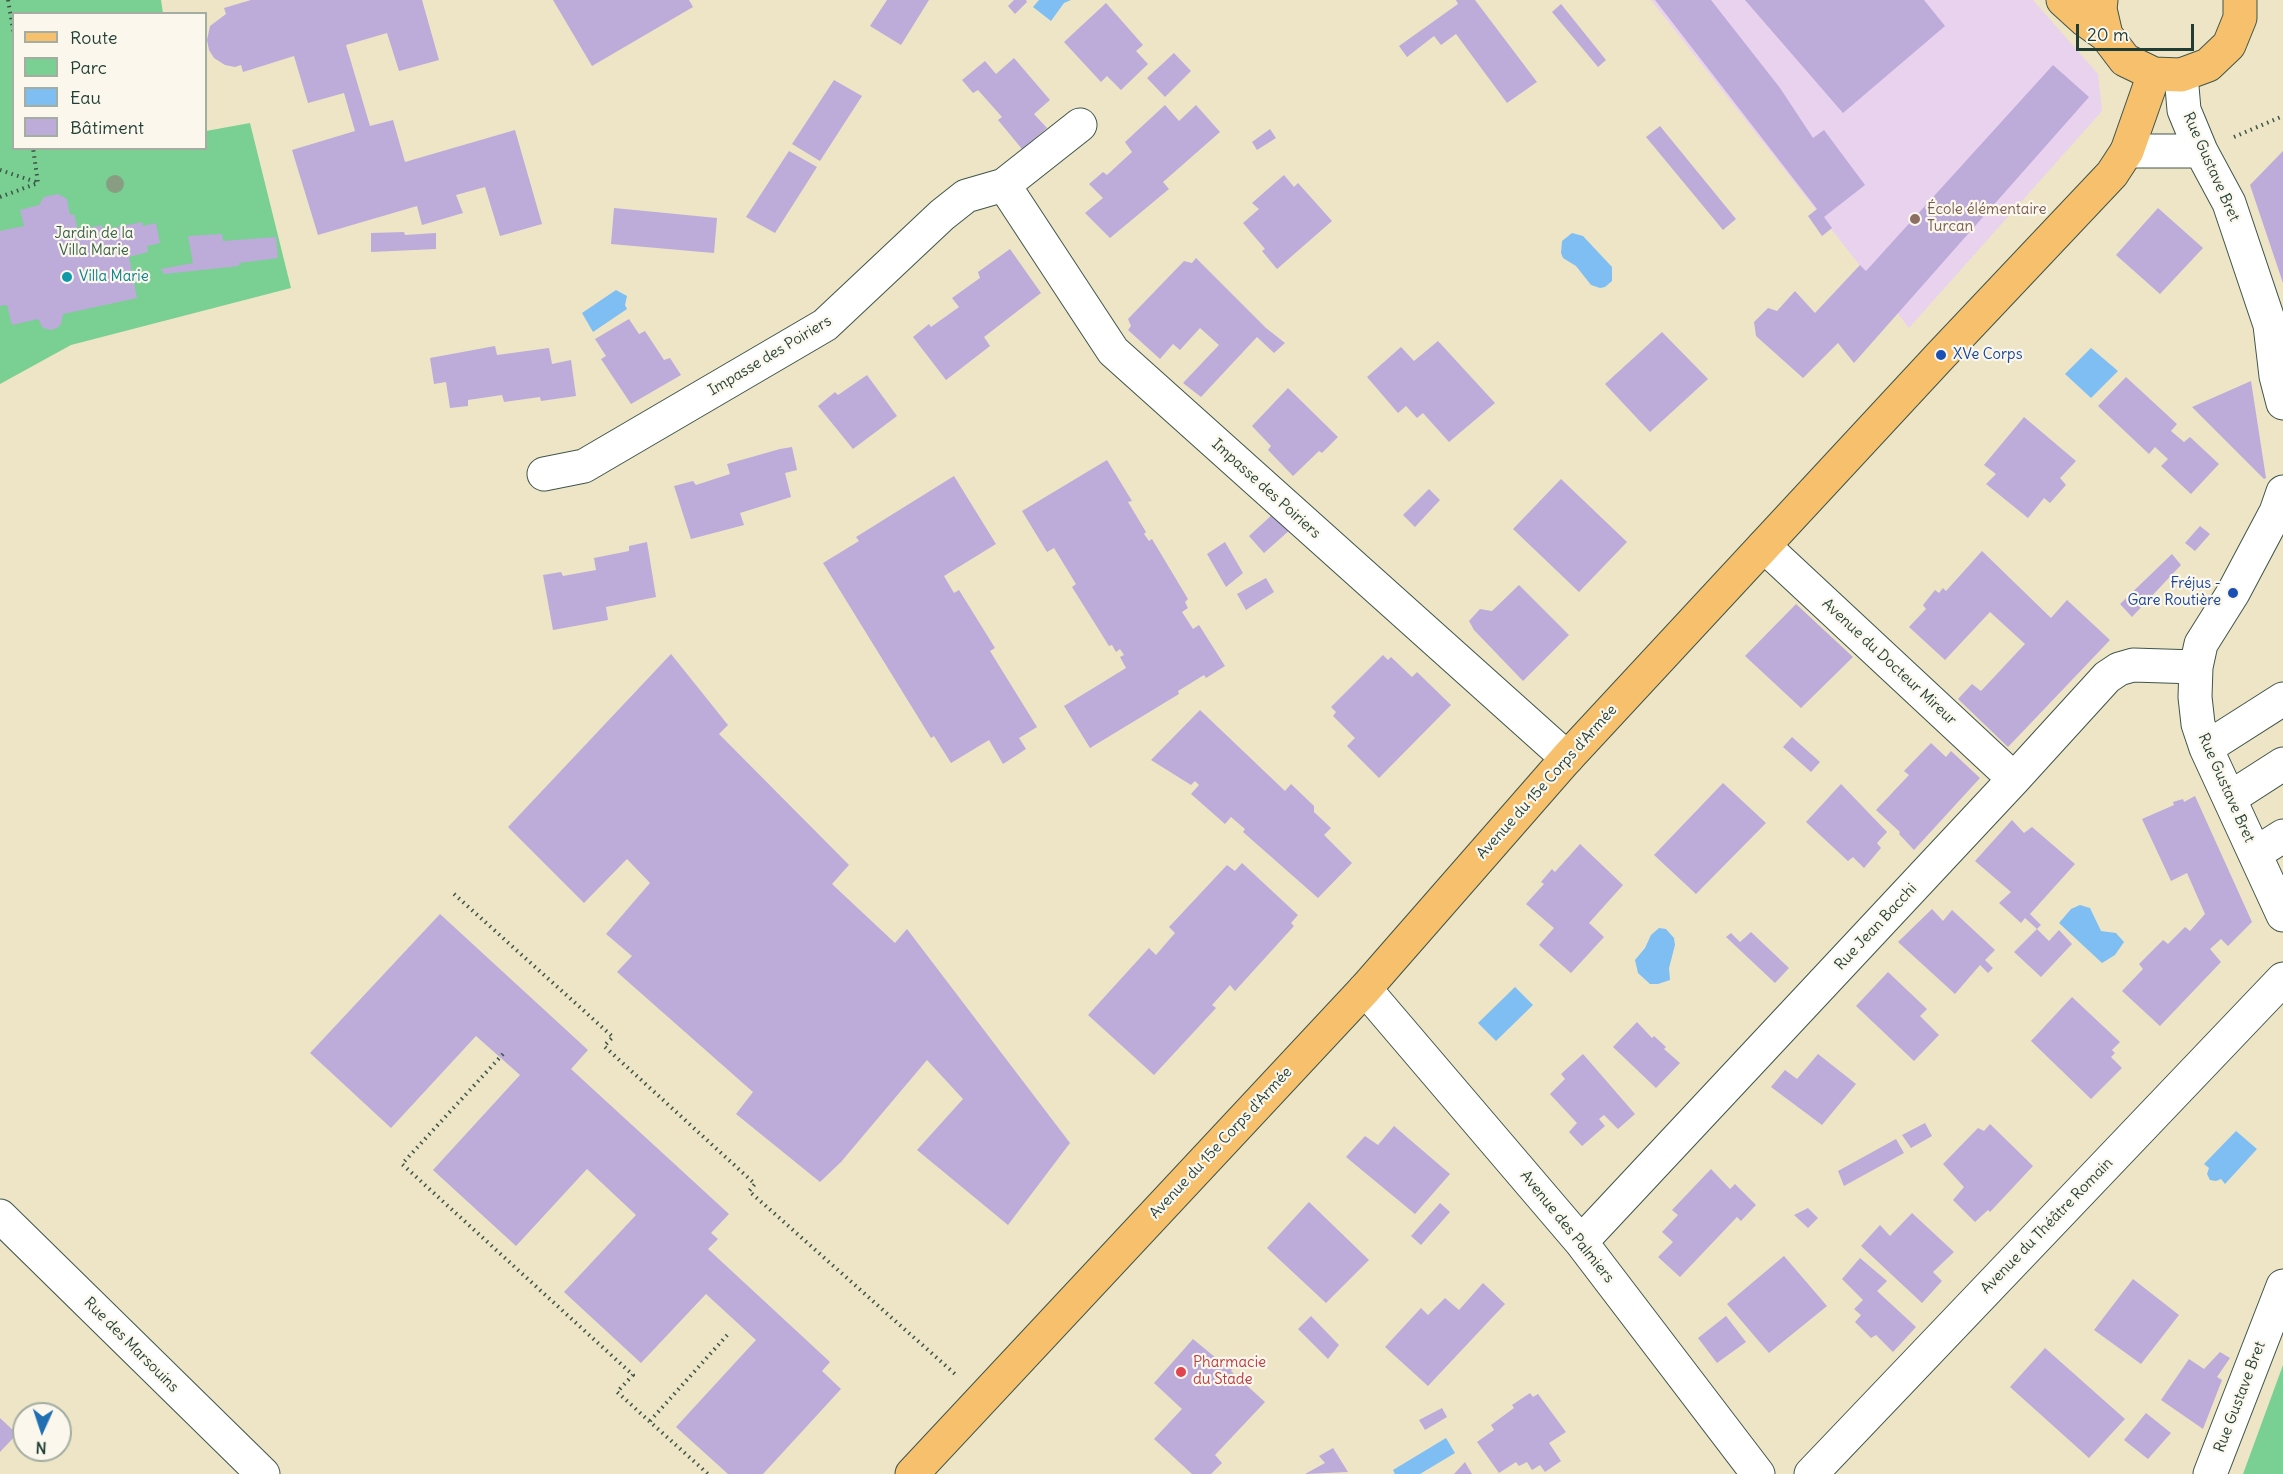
<!DOCTYPE html>
<html>
<head>
<meta charset="utf-8">
<style>
	body { margin:0 }
	#map { position:relative; width:2283px; height:1474px; overflow:hidden; background:#eee5c6; font-family:Delius,sans-serif }
	canvas { display:block }
	.legend { position:absolute; left:12px; top:12px; width:195px; height:138px; box-sizing:border-box; background:#fbf7ec; border:2px solid #a3ada2; margin:0; padding:8px 10px; list-style:none; font-size:18px; color:#1f3d34 }
	.legend li { display:flex; align-items:center; gap:12px; height:30px }
	.legend b { width:30px; border:2px solid #a3ada2 }
	.north { position:absolute; left:12px; top:1402px; width:60px; height:60px; box-sizing:border-box; background:#fbf7ec; border:2px solid #a3ada2; border-radius:50%; rotate:183deg; font-size:16px; font-weight:700; line-height:24px; text-align:center; color:#1f3d34 }
	.north::after { content:''; display:block; margin:auto; width:21px; height:27px; background:#1f6fb2; clip-path:polygon(50% 0,100% 100%,50% 72%,0 100%) }
	.scale { position:absolute; left:2076px; top:24px; width:118px; height:27px; box-sizing:border-box; border:3px solid #1f3d34; border-top:0; padding-left:8px; font-size:18px; line-height:21px; white-space:nowrap; color:#1f3d34; -webkit-text-stroke:4px #fbf7ec; paint-order:stroke }
</style>
</head>
<body>
<div id="map">
<canvas width="2283" height="1474"></canvas>
<ul class="legend">
<li><b style="height:8px;background:#f7c06c"></b>Route</li>
<li><b style="height:16px;background:#7acf92"></b>Parc</li>
<li><b style="height:16px;background:#7fbef3"></b>Eau</li>
<li><b style="height:16px;background:#bdabda"></b>Bâtiment</li>
</ul>
<div class="north">N</div>
<div class="scale">20 m</div>
</div>
<script>
const ctx = document.querySelector('canvas').getContext('2d');
ctx.lineJoin = 'round';
function fill(path, color) { ctx.fillStyle = color; ctx.fill(path, 'evenodd'); }
const shape = rows => new Path2D(rows.map(r => 'M' + r).join(''));
function stroke(path, color, width, dash) { ctx.strokeStyle = color; ctx.lineWidth = width; ctx.lineCap = dash ? 'butt' : 'round'; ctx.setLineDash(dash || []); ctx.stroke(path); }
function label(font, color, halo, rows, align = 'center') {
  ctx.font = font + ' Delius,sans-serif'; ctx.lineWidth = 4.5; ctx.setLineDash([]); ctx.textBaseline = 'middle'; ctx.strokeStyle = halo; ctx.fillStyle = color; for (const [text, x, y, turn = 0] of rows) {
    ctx.save(); ctx.translate(x, y); ctx.rotate((+turn || 0) * Math.PI / 180); ctx.textAlign = isNaN(turn) ? turn : align; if (halo) ctx.strokeText(text, 0, 0); ctx.fillText(text, 0, 0); ctx.restore();
  }
}
fill(shape([
	[1651,0,2033,0,2098,74,2102,111,1909,328]
]), '#e9d2ed');
fill(shape([
	[0,0,161,0,163,13,14,14,14,148,206,148,206,131,250,123,291,288,71,345,0,384],
	[2283,1365,2283,1474,2243,1474]
]), '#7acf92');
fill(shape([
	[1039,0,1071,0,1064,3,1051,21,1033,7],
	[1572,233,1583,236,1612,267,1612,281,1605,287,1600,288,1591,285,1576,266,1563,258,1561,253,1562,241],
	[616,290,627,296,625,305,627,309,593,332,582,313],
	[2091,348,2118,371,2091,398,2065,374],
	[2080,905,2090,908,2101,931,2116,933,2124,942,2115,955,2102,963,2059,923,2071,909],
	[1659,928,1666,929,1674,938,1675,945,1669,968,1670,980,1658,984,1650,984,1638,973,1635,960,1645,948,1651,935],
	[1515,987,1533,1005,1496,1041,1478,1023],
	[2236,1131,2257,1149,2225,1184,2221,1179,2216,1181,2210,1180,2207,1174,2209,1168,2204,1164],
	[1446,1438,1455,1453,1420,1474,1395,1474,1393,1470]
]), '#7fbef3');
fill(shape([
	[251,0,422,0,439,60,399,71,387,33,346,45,370,126,393,120,405,162,515,130,542,224,500,236,485,187,456,195,463,213,422,225,417,206,318,235,292,150,355,131,344,93,308,103,294,56,243,72,241,65,235,67,225,65,214,58,209,50,207,40,210,26,226,14,224,8],
	[553,0,689,0,693,7,592,66],
	[887,0,929,0,901,45,870,26],
	[1014,0,1026,0,1027,2,1015,14,1008,6],
	[1456,0,1475,0,1537,82,1507,103,1456,34,1441,45,1434,36,1407,57,1399,46,1458,4],
	[1655,0,1711,0,1780,88,1813,138,1824,130,1865,185,1824,217,1832,228,1822,236,1808,216,1817,209],
	[1745,0,1924,0,1945,26,1843,113],
	[1106,3,1143,45,1136,51,1148,64,1121,90,1107,76,1101,82,1064,42],
	[1561,4,1606,60,1598,67,1552,12],
	[1174,53,1191,71,1165,97,1147,78],
	[1014,58,1050,100,1034,114,1047,128,1022,149,998,120,1002,117,978,90,973,93,962,80,985,61,996,74],
	[2053,65,2089,97,1854,363,1838,343,1803,378,1756,336,1754,322,1768,308,1777,311,1795,291,1815,313,1860,265,1866,271],
	[834,80,862,96,820,161,792,144],
	[1165,105,1179,121,1196,105,1220,132,1163,182,1169,189,1110,238,1085,213,1103,198,1089,184,1103,172,1107,175,1132,152,1125,142],
	[1660,126,1736,219,1723,230,1646,137],
	[1270,129,1276,138,1257,150,1252,142],
	[789,151,817,167,775,233,746,217],
	[2283,151,2283,283,2250,185],
	[1284,175,1294,187,1298,183,1332,221,1277,269,1262,251,1265,249,1243,223,1259,209,1252,203],
	[58,194,67,199,70,215,74,214,78,230,102,225,103,230,142,222,143,226,156,223,160,243,147,246,148,252,129,257,137,298,63,314,61,324,57,328,51,330,43,328,38,319,12,325,7,305,0,306,0,231,24,226,20,210,39,205,44,197],
	[614,208,717,218,714,253,611,244],
	[2158,208,2203,248,2160,294,2116,255],
	[404,232,405,235,436,233,436,249,371,252,371,233],
	[222,234,223,241,276,237,278,258,239,263,239,266,164,274,161,269,193,263,188,236],
	[1010,249,1041,293,984,337,990,346,946,380,913,337,929,324,931,327,959,307,952,298,980,278,978,272],
	[1196,258,1266,328,1285,343,1274,353,1257,337,1201,397,1183,383,1219,345,1200,328,1180,350,1173,344,1160,359,1128,330,1131,326,1128,319,1184,261,1192,263],
	[629,319,639,334,645,331,664,360,670,358,681,375,631,404,601,359,606,356,595,339],
	[1662,332,1708,379,1650,432,1605,384],
	[1438,341,1495,403,1449,442,1423,413,1417,418,1406,406,1398,413,1367,377,1401,347,1414,361],
	[495,346,497,355,549,348,552,364,571,360,576,396,541,401,540,397,504,402,502,395,468,400,468,406,450,408,446,382,434,384,430,358],
	[867,375,897,416,853,449,818,406,835,392,838,395],
	[2126,377,2177,424,2171,431,2184,442,2190,437,2219,464,2191,494,2161,466,2168,459,2155,447,2149,454,2098,406],
	[2251,381,2266,478,2264,479,2192,407],
	[1288,388,1338,437,1322,453,1319,451,1293,476,1268,450,1271,446,1252,426],
	[2024,417,2076,461,2060,478,2066,485,2050,503,2044,498,2028,518,1986,484,1996,474,1984,465],
	[792,447,797,470,785,473,791,497,740,513,744,525,691,539,674,486,693,481,696,485,730,474,727,464,780,449],
	[1107,460,1132,501,1128,502,1146,532,1144,534,1149,541,1152,539,1188,599,1185,602,1188,608,1182,612,1193,629,1199,625,1225,666,1206,678,1204,675,1178,691,1179,694,1090,748,1064,706,1126,668,1120,657,1124,655,1120,649,1116,652,1112,645,1109,646,1072,587,1076,584,1054,548,1047,552,1022,511],
	[954,476,996,544,944,576,954,593,959,590,995,648,990,651,1037,727,1019,738,1026,749,1003,764,989,740,951,763,934,736,931,738,823,563,859,541,856,537],
	[1561,479,1627,542,1579,592,1513,529],
	[1429,489,1440,500,1415,527,1403,515],
	[1274,513,1291,529,1264,553,1249,536],
	[2200,526,2210,534,2195,551,2185,543],
	[647,542,656,597,606,607,608,620,553,630,543,575,561,572,563,576,596,570,594,558,629,551,629,546],
	[1225,542,1243,573,1226,587,1207,554],
	[1982,551,2051,618,2067,600,2110,640,2008,747,1958,699,1972,684,1981,691,2025,644,1990,612,1945,660,1909,627,1926,609,1923,605,1935,590,1939,593,1943,588,1946,591],
	[2172,554,2181,565,2132,617,2120,604],
	[1266,578,1274,592,1246,610,1237,594],
	[1519,585,1569,635,1523,681,1474,630,1469,621,1480,609,1492,611],
	[1796,604,1853,657,1801,708,1745,656],
	[671,654,728,725,719,734,849,865,832,884,895,943,907,929,1070,1143,1008,1225,917,1150,963,1099,927,1060,841,1162,820,1182,736,1114,753,1092,617,972,632,956,606,934,650,883,627,859,584,903,508,827],
	[1383,655,1388,660,1391,657,1412,677,1417,672,1451,705,1379,778,1347,746,1355,738,1333,716,1336,712,1331,707],
	[1200,710,1285,791,1291,784,1314,806,1314,812,1331,828,1324,835,1352,863,1318,898,1243,832,1245,829,1231,817,1225,824,1191,794,1199,785,1195,781,1191,785,1151,760],
	[1792,737,1820,762,1811,772,1783,747],
	[1931,743,1946,757,1951,751,1980,778,1914,850,1899,834,1900,832,1876,810,1909,775,1904,771],
	[1723,783,1766,823,1696,894,1654,855],
	[1841,784,1887,832,1877,843,1881,848,1864,868,1853,857,1848,861,1806,822],
	[2195,796,2252,922,2228,946,2221,939,2210,949,2221,962,2160,1026,2122,991,2143,969,2139,964,2163,940,2168,944,2185,927,2190,931,2205,914,2187,873,2171,881,2142,819,2174,805,2173,802,2183,799,2184,802],
	[2012,820,2024,833,2032,827,2075,864,2030,914,2041,925,2037,929,2025,918,2021,923,1999,903,2011,892,1975,861],
	[1580,844,1623,885,1589,923,1604,937,1571,973,1539,945,1554,928,1526,904,1544,884,1541,882,1552,869,1555,872],
	[1242,863,1298,915,1291,923,1294,926,1235,991,1230,985,1212,1005,1216,1008,1154,1075,1088,1015,1149,948,1156,955,1175,933,1169,927,1227,865,1235,871],
	[1932,909,1943,921,1952,910,1995,950,1985,960,1993,968,1988,973,1980,965,1955,994,1898,942],
	[440,914,588,1050,571,1069,729,1214,711,1233,718,1239,708,1249,830,1362,822,1371,841,1389,763,1474,728,1474,676,1427,756,1340,706,1294,641,1363,564,1292,636,1215,587,1169,516,1246,433,1170,520,1075,476,1036,391,1128,310,1053],
	[2037,929,2049,941,2059,930,2072,944,2041,977,2014,952],
	[1751,932,1789,968,1775,983,1726,937,1731,933,1740,942],
	[1888,972,1927,1009,1920,1016,1939,1035,1914,1061,1856,1006],
	[2072,997,2120,1042,2112,1050,2115,1053,2111,1057,2122,1068,2091,1099,2031,1041],
	[1637,1022,1652,1038,1654,1036,1666,1047,1664,1049,1680,1063,1656,1088,1613,1047],
	[1583,1054,1635,1114,1618,1129,1604,1115,1599,1119,1605,1126,1582,1146,1569,1132,1577,1123,1550,1094,1565,1079,1561,1074],
	[1818,1054,1856,1084,1822,1125,1771,1087,1785,1070,1797,1079],
	[1925,1123,1932,1136,1911,1148,1902,1135],
	[1990,1124,2033,1166,1990,1212,1988,1210,1975,1222,1953,1200,1964,1187,1943,1164,1978,1128,1984,1131],
	[1394,1126,1450,1174,1415,1214,1346,1157,1365,1136,1378,1145],
	[1896,1139,1904,1153,1844,1186,1838,1171],
	[1711,1169,1730,1189,1735,1184,1756,1205,1741,1221,1737,1217,1680,1277,1658,1257,1673,1242,1662,1232,1678,1215,1672,1210],
	[1309,1202,1369,1260,1326,1303,1267,1248],
	[1440,1203,1450,1212,1421,1245,1411,1236],
	[1808,1208,1818,1218,1808,1228,1794,1215],
	[1912,1213,1954,1252,1933,1272,1942,1281,1922,1303,1861,1246,1880,1225,1890,1236],
	[1784,1256,1827,1306,1769,1353,1727,1304],
	[1860,1258,1887,1281,1877,1291,1916,1327,1893,1352,1876,1335,1871,1338,1855,1322,1861,1315,1854,1309,1863,1300,1842,1279],
	[2133,1279,2179,1315,2141,1364,2094,1330],
	[1483,1283,1505,1304,1428,1386,1385,1347,1421,1308,1428,1315,1445,1298,1459,1310],
	[1311,1316,1339,1345,1328,1359,1298,1329],
	[1726,1316,1746,1342,1717,1363,1698,1338],
	[1193,1339,1222,1363,1228,1357,1236,1365,1231,1371,1265,1402,1215,1455,1222,1463,1211,1474,1192,1474,1154,1439,1182,1409,1154,1383],
	[2045,1348,2125,1419,2089,1458,2010,1387],
	[2220,1352,2230,1358,2217,1377,2222,1380,2203,1429,2161,1400,2189,1359,2204,1369],
	[1530,1393,1533,1397,1538,1394,1566,1432,1549,1443,1561,1461,1545,1472,1540,1465,1532,1470,1527,1462,1519,1466,1516,1462,1499,1473,1477,1442,1494,1430,1491,1425,1514,1408,1512,1405],
	[1442,1408,1447,1417,1425,1430,1419,1420],
	[2146,1413,2171,1433,2148,1459,2124,1440],
	[0,1418,17,1434,0,1452],
	[1333,1448,1348,1472,1305,1474,1325,1463,1319,1456],
	[1465,1462,1472,1474,1454,1474]
]), '#bdabda');
const minor = shape([
	[2181,75,2184,110,2201,151,2229,203,2270,325,2276,376,2283,403],
	[2127,151,2201,151],
	[1004,185,1113,351,1567,758],
	[544,474,584,466,825,325,942,215,966,196,1004,185,1080,125],
	[2283,492,2276,512,2233,593,2201,644,2196,667,2195,697,2198,724,2206,748,2283,915],
	[1764,546,2014,779],
	[2206,748,2283,699],
	[2230,798,2283,764],
	[2256,853,2283,836],
	[1365,989,1581,1242,1758,1474],
	[0,1216,263,1474],
	[1581,1242,2014,779,2107,677,2119,669,2133,665,2196,667],
	[1811,1474,2283,979],
	[2210,1474,2283,1286]
]);
const major = shape([
	[2063,0,2085,20,2106,35],
	[2101,0,2100,9,2106,35,2125,60,2154,74,2181,75,2208,65,2229,45,2240,18,2240,0],
	[912,1474,1365,989,1567,758,1941,355,2112,174,2127,151,2154,74]
]);
stroke(minor, '#3e564a', 35);
stroke(major, '#3e564a', 35);
stroke(shape([
	[8,0,14,35],
	[2234,137,2283,116],
	[0,170,36,182],
	[0,197,38,183,33,148],
	[454,894,613,1037,604,1046,755,1184,749,1191,955,1374],
	[503,1054,402,1164,633,1375,617,1392,708,1474],
	[650,1421,729,1333]
]), '#3e564a', 4, [1.5, 4.5]);
stroke(minor, '#fff', 33);
stroke(major, '#f7c06c', 33);
ctx.fillStyle = '#899d83';
for (const [x, y] of [
	[115,184]
]) { ctx.beginPath(); ctx.arc(x, y, 9, 0, 2 * Math.PI); ctx.fill(); }
for (const [x, y, r, color] of [
	[1915,219,6,"#8d6e63"],
	[67,277,6,"#0f9aa8"],
	[1941,355,6,"#1a4fb4"],
	[2233,593,6,"#1a4fb4"],
	[1181,1372,6,"#e0444e"]
]) { const dot = new Path2D(); dot.arc(x, y, r, 0, 2 * Math.PI); ctx.fillStyle = color; ctx.fill(dot); stroke(dot, '#fbf7ec', 2); }
label('15px', '#1f3d34', '#fbf7ec', [
	["Rue Gustave Bret",2211,167,66],
	["Impasse des Poiriers",770,356,-31],
	["Impasse des Poiriers",1266,489,42],
	["Avenue du Docteur Mireur",1889,662,43],
	["Avenue du 15e Corps d'Armée",1547,782,-48],
	["Rue Gustave Bret",2226,788,66],
	["Rue Jean Bacchi",1876,927,-47],
	["Avenue du 15e Corps d'Armée",1221,1143,-47],
	["Avenue du Théâtre Romain",2047,1226,-46],
	["Avenue des Palmiers",1567,1227,51],
	["Rue des Marsouins",131,1345,45],
	["Rue Gustave Bret",2240,1397,-69]
]);
label('15px', '#785e54', '#fbf7ec', [
	["École élémentaire",1927,210],
	["Turcan",1927,227]
], 'left');
label('15px', '#36624c', '#fbf7ec', [
	["Jardin de la",94,234],
	["Villa Marie",94,251]
]);
label('15px', '#0d838f', '#fbf7ec', [
	["Villa Marie",79,277]
], 'left');
label('15px', '#164399', '#fbf7ec', [
	["XVe Corps",1953,355],
	["Fréjus -",2221,584,"right"],
	["Gare Routière",2221,601,"right"]
], 'left');
label('15px', '#be3a42', '#fbf7ec', [
	["Pharmacie",1193,1363],
	["du Stade",1193,1380]
], 'left');
</script>
</body>
</html>
